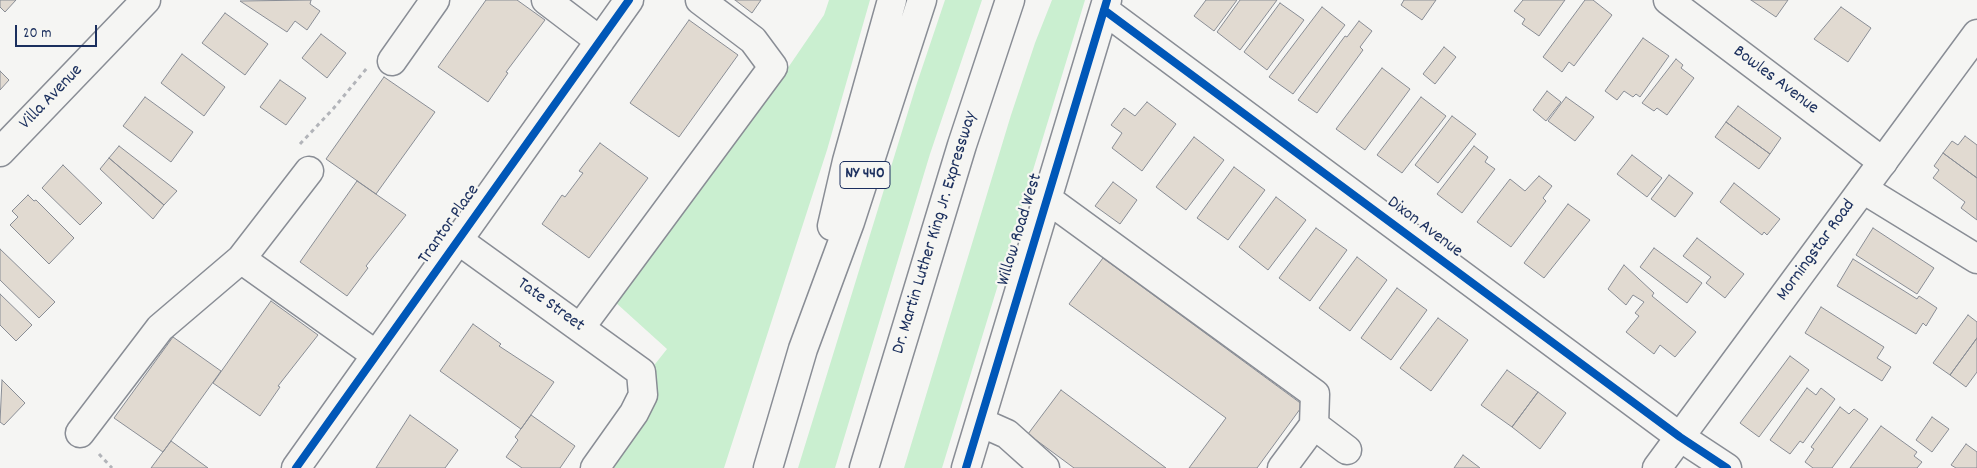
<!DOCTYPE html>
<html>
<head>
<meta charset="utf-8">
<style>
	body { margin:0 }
	#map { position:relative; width:1977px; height:468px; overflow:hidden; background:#f5f5f3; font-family:Dekko,sans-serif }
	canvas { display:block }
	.scale { position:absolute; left:15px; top:25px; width:82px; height:22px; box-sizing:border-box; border:2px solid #1b2f5e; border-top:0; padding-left:6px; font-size:15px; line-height:18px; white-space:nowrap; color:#1b2f5e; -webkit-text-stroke:4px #f6f6f2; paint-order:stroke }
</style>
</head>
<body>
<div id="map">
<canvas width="1977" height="468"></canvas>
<div class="scale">20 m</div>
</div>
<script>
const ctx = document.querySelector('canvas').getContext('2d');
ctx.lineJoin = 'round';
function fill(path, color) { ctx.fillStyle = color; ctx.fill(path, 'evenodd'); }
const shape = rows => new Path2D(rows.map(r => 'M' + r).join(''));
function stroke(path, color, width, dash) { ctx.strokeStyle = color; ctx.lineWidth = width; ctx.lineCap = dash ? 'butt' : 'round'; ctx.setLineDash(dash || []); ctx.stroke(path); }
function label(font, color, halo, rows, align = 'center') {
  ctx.font = font + ' Dekko,sans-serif'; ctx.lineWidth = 4.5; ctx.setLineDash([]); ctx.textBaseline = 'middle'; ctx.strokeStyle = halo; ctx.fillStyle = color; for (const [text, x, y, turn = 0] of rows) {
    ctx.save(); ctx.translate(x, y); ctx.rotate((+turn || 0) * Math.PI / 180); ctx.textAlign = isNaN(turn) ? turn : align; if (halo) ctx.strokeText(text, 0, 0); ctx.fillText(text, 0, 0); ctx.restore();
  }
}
fill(shape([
	[829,0,870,0,827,150,724,468,582,468,640,383,667,349,604,292,781,78,824,15],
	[945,0,982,0,930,154,835,468,798,468,916,86],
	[1052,0,1085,0,942,468,904,468,1011,115,1035,43]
]), '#caefd0');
const building = shape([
	[0,0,16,0,5,12,0,7,0,0],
	[311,0,310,4,320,11,307,30,295,21,287,32,240,1,311,0],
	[486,0,517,0,545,20,506,72,508,73,488,102,438,67,486,0],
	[735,0,761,0,752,13,735,0],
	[1206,0,1237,0,1214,31,1194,16,1206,0],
	[1240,0,1277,0,1240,50,1217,32,1240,0],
	[1404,0,1436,0,1422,20,1401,5,1404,0],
	[1523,0,1565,0,1539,36,1522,24,1525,19,1514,11,1523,0],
	[1585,0,1593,0,1612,15,1574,66,1569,62,1562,72,1543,57,1585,0],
	[1751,0,1788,0,1776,17,1751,0],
	[1280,3,1304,20,1267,70,1244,52,1280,3],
	[1322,7,1345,25,1293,94,1269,77,1322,7],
	[1841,7,1871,28,1848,62,1814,39,1841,7],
	[225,13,268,44,245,75,202,43,225,13],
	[689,20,738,55,679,137,630,103,689,20],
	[1359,21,1372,31,1360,47,1363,50,1317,113,1298,100,1345,36,1347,37,1359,21],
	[321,34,346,53,327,78,302,58,321,34],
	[1643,38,1669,56,1640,97,1636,94,1633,97,1624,91,1617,100,1605,91,1643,38],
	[1444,47,1456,57,1435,84,1423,74,1444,47],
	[182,54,225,87,204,116,161,83,182,54],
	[1676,59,1683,65,1681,68,1694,78,1667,115,1657,108,1654,111,1642,103,1676,59],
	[1382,68,1410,89,1365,150,1336,129,1382,68],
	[0,71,9,80,0,90,0,71],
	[384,77,435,112,376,194,326,159,384,77],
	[280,80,306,98,286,125,260,107,280,80],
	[1547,91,1561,102,1546,121,1533,110,1547,91],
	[145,97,193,132,171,162,123,126,145,97],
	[1421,97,1446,116,1402,173,1377,155,1421,97],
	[1566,97,1594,117,1575,141,1548,121,1566,97],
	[1147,102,1176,124,1142,171,1112,148,1122,133,1111,125,1124,108,1135,116,1147,102],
	[1738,106,1781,138,1770,154,1726,122,1738,106],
	[1452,116,1476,134,1438,183,1415,165,1452,116],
	[1726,122,1770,154,1759,169,1715,137,1726,122],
	[1965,136,1977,145,1977,178,1943,153,1952,141,1958,145,1965,136],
	[1194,137,1224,160,1186,210,1156,187,1194,137],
	[600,143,648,178,589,258,542,224,562,195,565,197,583,173,579,171,600,143],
	[119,146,177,191,164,205,109,158,119,146],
	[1474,146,1488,157,1485,162,1495,169,1462,213,1437,194,1474,146],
	[1943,153,1977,178,1977,220,1961,208,1965,202,1933,178,1939,170,1934,166,1943,153],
	[1632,155,1662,178,1647,197,1617,174,1632,155],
	[109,158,164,205,153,219,100,169,109,158],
	[63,165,102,203,80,225,42,188,63,165],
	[1234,167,1265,190,1228,240,1197,218,1234,167],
	[1669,175,1693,193,1675,217,1651,199,1669,175],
	[1539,176,1552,186,1543,198,1546,201,1511,247,1477,222,1510,179,1525,191,1539,176],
	[357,181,406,215,366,266,368,268,347,296,300,262,357,181],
	[1113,182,1137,200,1120,224,1095,206,1113,182],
	[1734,183,1780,219,1767,235,1764,232,1762,235,1720,202,1734,183],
	[28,195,34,201,36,200,74,238,49,264,10,225,18,217,12,211,28,195],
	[1276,197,1306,220,1268,270,1239,247,1276,197],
	[1568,204,1590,220,1544,278,1524,263,1568,204],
	[1316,228,1347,250,1310,301,1279,278,1316,228],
	[1873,228,1934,268,1917,294,1856,255,1873,228],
	[1697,238,1744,274,1725,298,1706,283,1711,277,1683,256,1697,238],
	[1654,248,1702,283,1687,303,1640,267,1654,248],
	[0,249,55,302,39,318,0,280,0,249],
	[1357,257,1387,280,1350,331,1319,308,1357,257],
	[1103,258,1303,405,1257,468,1189,468,1226,418,1069,304,1103,258],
	[1853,259,1917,299,1919,296,1937,308,1926,326,1923,323,1916,334,1837,286,1853,259],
	[1624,265,1654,293,1652,296,1696,332,1675,357,1660,345,1654,354,1626,332,1639,316,1635,313,1644,302,1633,295,1626,305,1608,289,1624,265],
	[1397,288,1427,310,1391,360,1361,338,1397,288],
	[0,294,32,325,16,341,0,325,0,294],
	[271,301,318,335,278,386,280,387,260,416,213,383,271,301],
	[1821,307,1884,347,1877,358,1891,367,1882,381,1805,333,1821,307],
	[1968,315,1977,322,1977,338,1950,375,1933,363,1968,315],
	[1438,318,1468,340,1431,391,1400,368,1438,318],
	[473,324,501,344,499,346,554,382,521,429,440,371,473,324],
	[173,337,221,371,163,452,114,418,173,337],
	[1977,338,1977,372,1966,387,1950,375,1977,338],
	[1790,356,1809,370,1759,437,1740,423,1790,356],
	[1507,370,1538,392,1512,427,1481,405,1507,370],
	[2,380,25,403,4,425,0,422,2,380],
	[1807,388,1816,395,1821,388,1835,399,1803,443,1800,441,1790,454,1770,440,1807,388],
	[1061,390,1166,468,1074,468,1028,434,1061,390],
	[1538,392,1566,413,1540,449,1512,427,1538,392],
	[1840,407,1849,414,1854,409,1868,419,1832,468,1813,468,1805,462,1814,449,1811,447,1840,407],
	[410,415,458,450,445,468,376,468,410,415],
	[531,415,575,446,560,468,522,468,506,457,518,440,515,437,531,415],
	[1932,417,1949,429,1932,452,1916,440,1932,417],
	[1881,426,1917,452,1914,456,1922,462,1917,468,1850,468,1881,426],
	[171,441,208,468,151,468,171,441],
	[1966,444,1977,452,1977,468,1956,468,1951,465,1966,444],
	[1463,455,1480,468,1454,468,1463,455]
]);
fill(building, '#e1dad1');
stroke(building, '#898d95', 1);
const minor = shape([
	[546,0,600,41],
	[1668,0,1883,162],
	[1104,10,1680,437,1727,468],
	[392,61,435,0],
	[0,152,146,0],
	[1863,189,1977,259],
	[1046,198,1315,394,1314,425,1347,450],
	[458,240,641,372,643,395,634,413,595,468],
	[241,259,376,355],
	[580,328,773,67,753,40,700,0],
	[980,422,1007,434,1045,468],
	[80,433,160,328,241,259,309,171],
	[296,468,629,0],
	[966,468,1107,0],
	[1282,468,1314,425]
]);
const major = shape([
	[1657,468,1977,34]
]);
const highway = shape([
	[832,226,847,161,892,0],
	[768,468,803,349,850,222,922,0],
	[864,468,962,145,1010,0]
]);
stroke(minor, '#898d95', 31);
stroke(major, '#898d95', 31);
stroke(highway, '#898d95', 31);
stroke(shape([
	[300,144,333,109,367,68],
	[99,454,112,468]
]), '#b2b4b9', 3, [4, 4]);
stroke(minor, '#f5f5f3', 28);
stroke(major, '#f5f5f3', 28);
stroke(highway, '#f5f5f3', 28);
stroke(shape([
	[1104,10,1680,437,1727,468],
	[296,468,629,0],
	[966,468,1107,0]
]), '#0057b8', 8);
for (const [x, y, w] of [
	[865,175,50]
]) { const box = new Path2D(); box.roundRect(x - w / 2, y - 13.5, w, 27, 4); ctx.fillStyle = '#f6f6f2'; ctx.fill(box); stroke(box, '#1b2f5e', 1); }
label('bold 16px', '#1b2f5e', null, [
	["NY 440",865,175]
]);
label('18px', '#1b2f5e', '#f6f6f2', [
	["Bowles Avenue",1775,81,37],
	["Villa Avenue",52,98,-46],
	["Trantor Place",450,225,-55],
	["Dixon Avenue",1424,228,37],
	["Willow Road West",1021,230,-73],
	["Dr. Martin Luther King Jr. Expressway",936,233,-73],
	["Morningstar Road",1817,251,-54],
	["Tate Street",550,306,36]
]);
</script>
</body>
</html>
